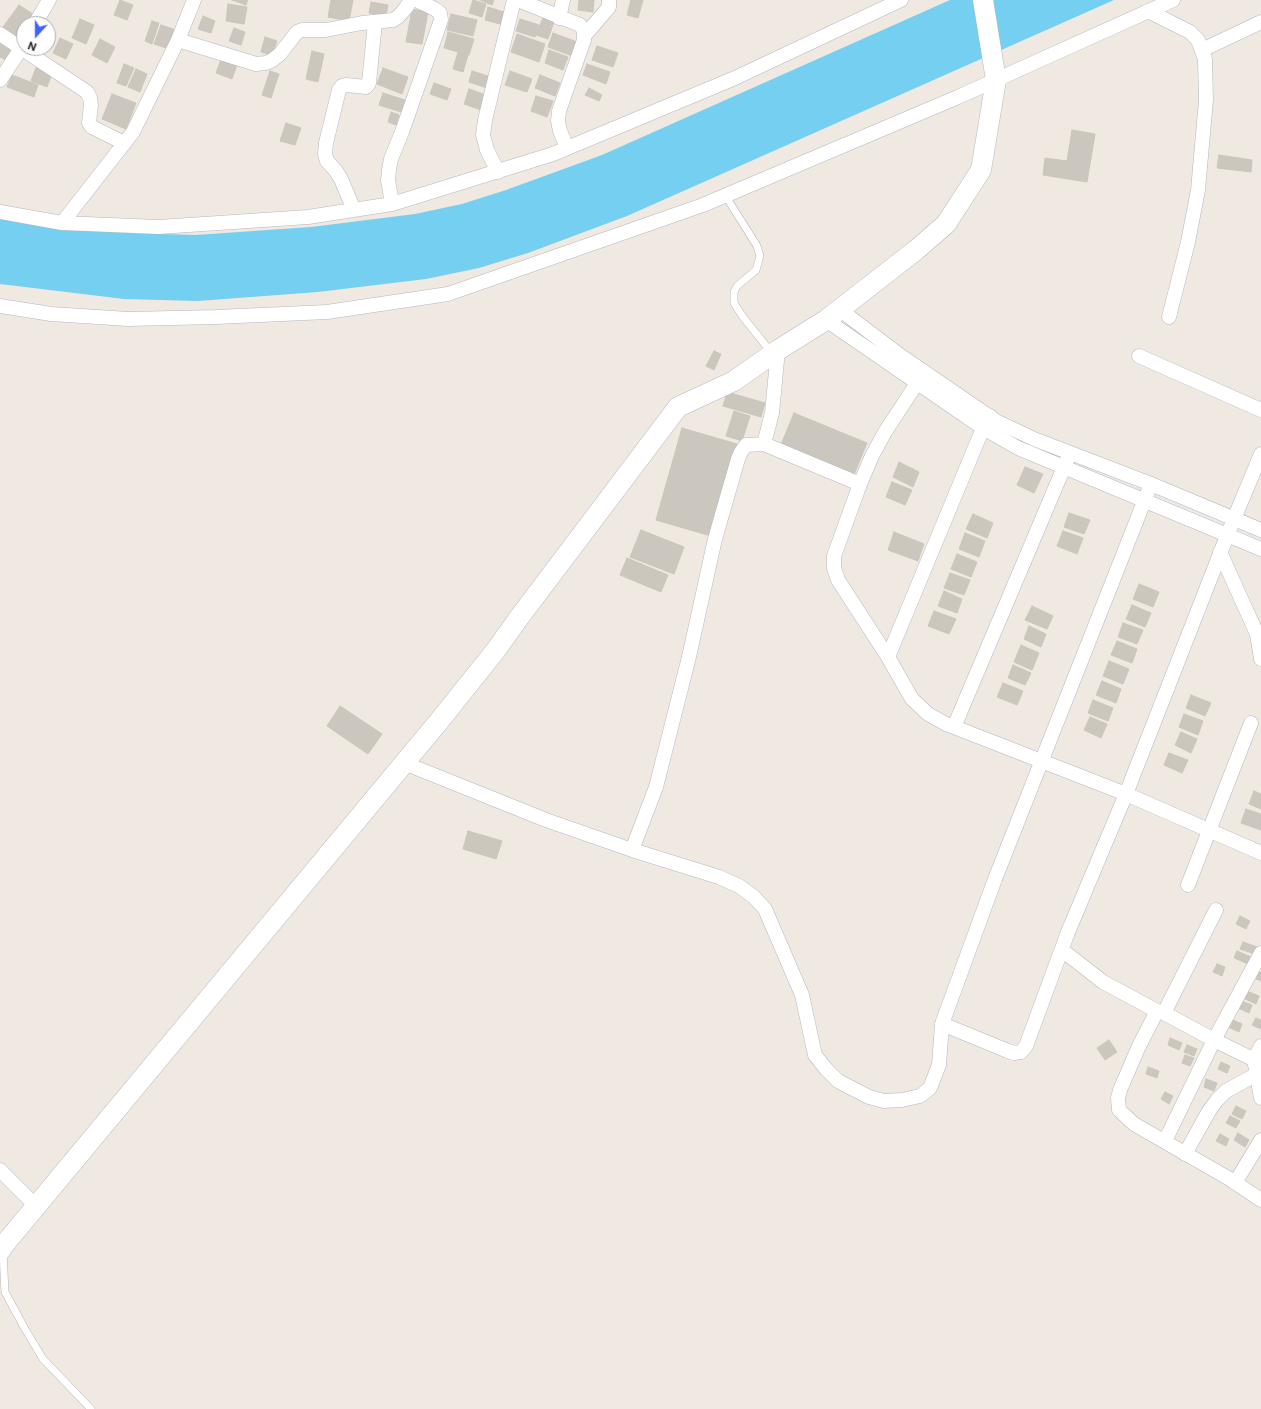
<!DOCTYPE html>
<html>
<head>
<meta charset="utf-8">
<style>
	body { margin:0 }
	#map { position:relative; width:1261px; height:1409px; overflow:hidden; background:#efe9e1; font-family:Commissioner,sans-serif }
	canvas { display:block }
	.north { position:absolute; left:16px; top:16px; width:40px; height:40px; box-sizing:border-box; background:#fff; border:1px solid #ababab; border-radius:50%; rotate:201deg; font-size:11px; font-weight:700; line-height:16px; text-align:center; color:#2e2e2e }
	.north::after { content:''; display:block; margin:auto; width:14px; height:18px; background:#4264fb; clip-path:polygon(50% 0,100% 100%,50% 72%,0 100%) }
</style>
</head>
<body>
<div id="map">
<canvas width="1261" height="1409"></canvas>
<div class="north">N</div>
</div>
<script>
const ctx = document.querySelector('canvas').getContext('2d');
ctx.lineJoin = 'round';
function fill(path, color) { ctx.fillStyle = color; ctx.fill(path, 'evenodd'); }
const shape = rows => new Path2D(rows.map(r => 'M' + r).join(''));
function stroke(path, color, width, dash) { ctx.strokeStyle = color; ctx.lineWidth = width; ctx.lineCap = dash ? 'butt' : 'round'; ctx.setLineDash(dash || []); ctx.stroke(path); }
fill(shape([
	[950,0,1114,0,627,216,528,253,479,268,426,279,318,292,198,301,124,299,0,284,0,217,128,233,196,235,311,227,415,214,462,204,506,190,602,155]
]), '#75cff0');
const building = shape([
	[120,0,133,5,127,20,114,15,120,0],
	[232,0,248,0,246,5,232,0],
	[331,0,353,0,349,21,328,17,331,0],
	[473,0,486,4,482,17,469,13,473,0],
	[480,0,494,0,492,5,480,0],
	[579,0,594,0,593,12,578,10,579,0],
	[631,0,643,0,638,18,627,15,631,0],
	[371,2,388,5,386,16,369,13,371,2],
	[228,4,247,7,244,24,226,21,228,4],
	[19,5,36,16,30,24,24,24,24,33,20,39,3,27,19,5],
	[488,7,507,13,504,25,485,20,488,7],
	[412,9,428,12,422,44,406,42,412,9],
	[451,14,477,20,473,36,447,30,451,14],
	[203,16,215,21,211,33,198,29,203,16],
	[543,18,554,22,548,39,536,35,543,18],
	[80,19,94,25,86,44,72,38,80,19],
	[520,19,539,25,535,37,516,31,520,19],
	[152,21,159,23,152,44,145,41,152,21],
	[161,25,176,30,169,49,154,44,161,25],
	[234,28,245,32,241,45,229,41,234,28],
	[448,32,474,39,469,55,444,48,448,32],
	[553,33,580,43,575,57,548,47,553,33],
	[517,34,545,44,539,62,511,52,517,34],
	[265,37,277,41,272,55,261,52,265,37],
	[60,38,73,44,66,59,53,53,60,38],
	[100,39,115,47,107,63,92,55,100,39],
	[0,42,13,47,6,60,0,57,0,42],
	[597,46,618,53,613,67,592,60,597,46],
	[549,50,568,57,563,70,545,63,549,50],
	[312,51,324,54,318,82,306,79,312,51],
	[458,52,468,55,463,72,453,69,458,52],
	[222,57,238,62,232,79,216,73,222,57],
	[124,64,134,68,126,86,117,83,124,64],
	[587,64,610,72,606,84,583,75,587,64],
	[37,65,53,71,47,87,31,81,37,65],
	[383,68,408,77,402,94,377,84,383,68],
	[136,69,147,74,140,92,128,87,136,69],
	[270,71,279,74,271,98,262,95,270,71],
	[472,71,491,77,487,88,469,82,472,71],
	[510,71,532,79,527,92,505,85,510,71],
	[12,75,38,85,34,97,7,87,12,75],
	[540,75,560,83,555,96,535,88,540,75],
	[434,83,451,89,447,100,430,94,434,83],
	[589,88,602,95,599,101,585,95,589,88],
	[469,89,486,95,481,110,464,104,469,89],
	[383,93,405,100,401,112,379,105,383,93],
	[112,94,136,103,126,129,102,119,112,94],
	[536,96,553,101,547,117,531,111,536,96],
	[391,112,399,115,396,125,388,122,391,112],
	[286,123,301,128,295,145,280,141,286,123],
	[1072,130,1095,134,1087,182,1043,175,1045,158,1067,161,1072,130],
	[1219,155,1252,160,1251,172,1217,168,1219,155],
	[714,351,721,354,714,370,706,366,714,351],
	[727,392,765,403,761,417,723,406,727,392],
	[734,411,750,416,742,441,726,436,734,411],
	[794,413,867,443,853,477,780,447,794,413],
	[682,428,737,444,711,536,656,520,682,428],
	[899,462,919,472,913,487,893,477,899,462],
	[1025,467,1043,474,1034,493,1017,485,1025,467],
	[892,482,912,490,905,505,886,497,892,482],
	[1069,513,1090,520,1084,534,1064,527,1069,513],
	[973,514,993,523,987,538,966,529,973,514],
	[641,530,684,547,674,574,630,557,641,530],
	[1063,531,1083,538,1077,554,1057,546,1063,531],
	[894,532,924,544,918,561,888,550,894,532],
	[965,533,985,541,979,557,959,549,965,533],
	[957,554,977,562,971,577,951,569,957,554],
	[627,558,668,575,661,592,620,575,627,558],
	[950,573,970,580,964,595,944,588,950,573],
	[1139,584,1159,592,1153,607,1133,599,1139,584],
	[944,591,962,599,957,613,938,606,944,591],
	[1132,605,1151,613,1145,627,1126,619,1132,605],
	[1032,606,1053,616,1047,629,1025,620,1032,606],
	[934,611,956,619,949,634,928,626,934,611],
	[1123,623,1143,630,1137,644,1118,637,1123,623],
	[1029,626,1046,634,1041,647,1024,639,1029,626],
	[1117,641,1137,649,1132,663,1111,655,1117,641],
	[1021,645,1039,653,1032,670,1014,662,1021,645],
	[1109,661,1129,669,1123,684,1103,676,1109,661],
	[1013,665,1031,673,1025,685,1008,678,1013,665],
	[1102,681,1121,689,1116,703,1096,695,1102,681],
	[1003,683,1023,691,1017,705,997,697,1003,683],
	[1191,695,1211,703,1205,716,1186,708,1191,695],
	[1093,700,1113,708,1108,721,1088,713,1093,700],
	[340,706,382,734,368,754,327,726,340,706],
	[1184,714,1203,721,1198,735,1179,727,1184,714],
	[1090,717,1107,724,1101,738,1084,730,1090,717],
	[1181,732,1197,739,1191,753,1175,745,1181,732],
	[1169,753,1188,760,1182,773,1164,765,1169,753],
	[1254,791,1261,794,1261,809,1249,804,1254,791],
	[1246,809,1261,814,1261,830,1241,823,1246,809],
	[468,831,502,841,496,859,463,849,468,831],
	[1240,916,1250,921,1246,929,1236,924,1240,916],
	[1243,942,1257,947,1255,954,1240,949,1243,942],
	[1237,951,1251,957,1248,964,1234,958,1237,951],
	[1217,964,1225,967,1222,976,1213,972,1217,964],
	[1259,972,1261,973,1261,981,1256,979,1259,972],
	[1247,991,1259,996,1256,1004,1243,998,1247,991],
	[1239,1000,1252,1005,1249,1013,1236,1007,1239,1000],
	[1256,1018,1261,1020,1261,1029,1252,1025,1256,1018],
	[1231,1019,1242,1024,1239,1032,1228,1027,1231,1019],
	[1170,1038,1182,1043,1179,1050,1168,1045,1170,1038],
	[1109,1040,1117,1052,1105,1060,1097,1048,1109,1040],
	[1187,1045,1197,1049,1194,1056,1184,1052,1187,1045],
	[1185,1055,1194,1058,1190,1066,1182,1063,1185,1055],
	[1221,1062,1230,1066,1227,1073,1218,1069,1221,1062],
	[1148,1067,1159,1071,1157,1078,1146,1074,1148,1067],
	[1206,1079,1217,1083,1214,1091,1204,1087,1206,1079],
	[1165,1092,1173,1096,1169,1104,1161,1099,1165,1092],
	[1236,1106,1246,1111,1242,1119,1232,1114,1236,1106],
	[1230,1116,1240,1121,1236,1128,1226,1123,1230,1116],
	[1238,1133,1249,1140,1245,1147,1234,1140,1238,1133],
	[1220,1134,1229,1139,1226,1146,1216,1141,1220,1134]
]);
fill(building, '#cbc7bf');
stroke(building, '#cbc5ba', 1);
const lane = shape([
	[725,195,757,246,760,256,756,270,737,286,734,292,734,303,743,317,771,352],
	[3,1252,5,1292,25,1329,43,1359,91,1409]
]);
const street = shape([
	[518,0,580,25,584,30,584,40,559,111,558,121,560,131,567,148],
	[1148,11,1190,32,1198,40,1205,59,1206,100,1198,190,1188,242,1169,317],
	[559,18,563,0],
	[35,24,49,0],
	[0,34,87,92,90,98,91,105,89,123,92,127,124,143],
	[585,35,604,13,609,7,609,0],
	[178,40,256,64,266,63,271,61,280,54,297,32,302,30,326,30,362,23,393,20,398,17,405,9,411,0],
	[1202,50,1261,22],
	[0,80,24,44],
	[498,172,487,150,483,135,485,120,514,0],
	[392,204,388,180,389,170,391,159,402,132,441,20,440,13,435,9,416,0],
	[354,210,341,179,336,171,327,161,325,154,326,143,339,90,342,86,346,85,366,87,369,83,375,22],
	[0,212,62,223,159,227,308,217,392,204,553,154,735,78,901,0],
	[62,223,133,132,178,40,194,0],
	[0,306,51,314,128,319,216,317,327,312,448,294,703,205,958,97,1173,0],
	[839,309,901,356,996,421,1034,439,1151,484,1261,530],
	[826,320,983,428,1018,448,1261,549],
	[778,350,772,413,764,444,860,484],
	[1139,356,1261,410],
	[990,416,983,428,888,657,912,699,928,714,946,724,954,727,1070,453],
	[764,444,746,445,741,452,738,459,715,539,689,657,656,787,632,850,719,877,739,886,754,897,765,909,802,995,815,1055,826,1069,838,1081,869,1097,884,1101,902,1100,920,1096,930,1088,939,1065,942,1024],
	[1151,484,995,879,942,1024,1008,1051,1014,1053,1021,1052,1026,1046,1068,932,1126,794,1227,536,1261,454],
	[1220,552,1257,634,1261,659],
	[888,657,838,580,834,568,834,556,860,484,872,456,885,432,921,377],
	[954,727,1126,794,1261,853],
	[404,763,546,820,632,850],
	[1188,885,1251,723],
	[1062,950,1103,982,1157,1011,1164,1013,1214,1040,1261,1063],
	[1157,1011,1139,1046,1120,1090,1118,1098,1119,1110,1134,1124,1228,1178,1261,1200],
	[1164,1013,1216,910],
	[1261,1046,1254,1059,1261,1098],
	[1165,1141,1214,1040,1261,953],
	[1185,1154,1209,1111,1217,1100,1226,1091,1257,1074],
	[0,1170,36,1206],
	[1235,1183,1261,1140]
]);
const secondary = shape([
	[0,1251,3,1246,440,720,496,650,518,619,678,407,734,381,778,350,826,320,916,250,946,224,981,170,996,80,983,0]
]);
stroke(lane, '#b4b7c1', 8);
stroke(street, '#b4b7c1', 15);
stroke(secondary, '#b4b7c1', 21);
stroke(lane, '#fff', 7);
stroke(street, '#fff', 14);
stroke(secondary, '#fff', 20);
</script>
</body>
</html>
